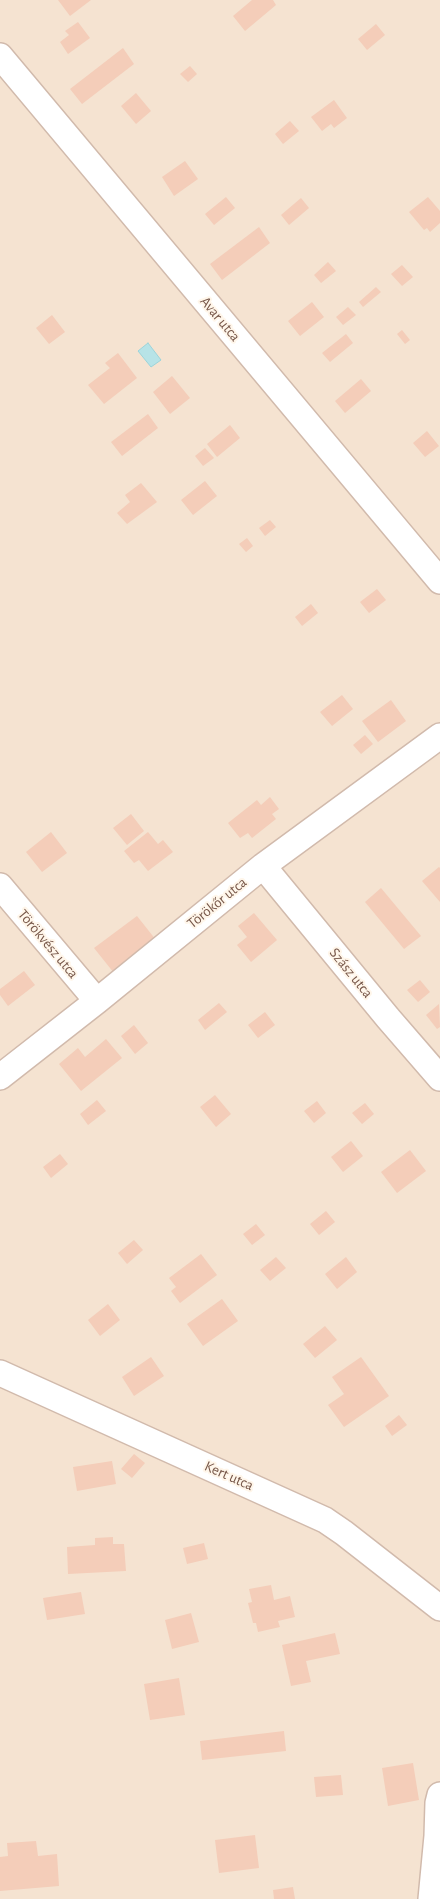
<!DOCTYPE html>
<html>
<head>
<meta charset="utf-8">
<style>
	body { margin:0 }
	canvas { display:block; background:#fdf1e3 }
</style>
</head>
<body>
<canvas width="440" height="1899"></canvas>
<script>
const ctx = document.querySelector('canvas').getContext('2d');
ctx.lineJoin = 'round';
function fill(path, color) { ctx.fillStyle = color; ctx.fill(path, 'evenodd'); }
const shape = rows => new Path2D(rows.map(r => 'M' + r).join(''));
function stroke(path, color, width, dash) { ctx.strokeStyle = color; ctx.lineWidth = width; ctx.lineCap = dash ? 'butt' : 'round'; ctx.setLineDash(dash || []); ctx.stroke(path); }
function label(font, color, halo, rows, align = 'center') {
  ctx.font = font + ' "Alegreya Sans",sans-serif'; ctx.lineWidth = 4; ctx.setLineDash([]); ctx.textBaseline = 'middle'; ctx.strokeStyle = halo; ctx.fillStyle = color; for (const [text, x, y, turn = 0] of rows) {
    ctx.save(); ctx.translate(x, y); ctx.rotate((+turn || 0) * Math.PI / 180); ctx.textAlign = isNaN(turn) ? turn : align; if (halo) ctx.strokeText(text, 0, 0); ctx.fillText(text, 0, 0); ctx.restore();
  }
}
fill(shape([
	[0,0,440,0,440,1899,0,1899]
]), '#f5e3d1');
const water = shape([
	[148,343,161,360,151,367,138,351,148,343]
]);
fill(water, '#b7e3e7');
stroke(water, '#9cd4da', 1);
fill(shape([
	[58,0,91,0,70,16],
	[252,0,273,0,276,5,245,31,233,16],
	[78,22,90,38,68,54,60,42,69,35,65,31],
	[376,24,385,35,367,50,358,39],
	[123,48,134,64,82,104,70,89],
	[190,66,197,74,188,82,180,74],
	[136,93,151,111,136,124,121,106],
	[334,100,347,118,334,128,331,124,322,131,311,117],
	[290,121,299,131,283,144,275,134],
	[185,161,198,179,174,196,162,177],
	[226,197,235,208,214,225,205,214],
	[428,197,440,211,440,223,430,232,427,228,424,230,409,212],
	[301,198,309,208,289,225,281,215],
	[259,227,270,243,222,280,210,264],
	[328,262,336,271,321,283,314,275],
	[402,265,413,277,402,286,391,274],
	[376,287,381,292,363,307,359,302],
	[312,302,324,317,300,336,288,321],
	[348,307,356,315,343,325,336,317],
	[52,315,65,332,49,344,36,328],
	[402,330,410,340,405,344,397,334],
	[346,334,353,343,330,362,322,353],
	[118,353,137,378,104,404,88,385,110,368,105,363],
	[172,376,190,398,170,414,153,392],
	[361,379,371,391,345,413,335,401],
	[148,414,158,428,122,456,111,442],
	[230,425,240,438,217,457,207,444],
	[427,431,439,446,425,457,413,443],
	[205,448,214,458,203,466,195,456],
	[205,481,217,496,193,515,181,500],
	[141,483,157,502,127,524,117,513,130,502,125,495],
	[270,520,276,527,265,536,259,528],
	[247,538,253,546,246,552,239,544],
	[377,589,386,600,369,613,360,602],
	[311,604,318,613,302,626,295,617],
	[342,695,353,709,332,726,320,712],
	[391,700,406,721,378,742,362,721],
	[365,735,373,744,361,754,353,745],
	[270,797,279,809,272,814,276,819,252,838,248,833,240,838,228,823,257,800,261,805],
	[131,814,144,831,127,845,113,828],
	[51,832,67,853,42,872,26,852],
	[148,832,158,844,163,840,173,852,148,871,139,860,134,863,124,851],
	[439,867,440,868,440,902,422,881],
	[381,888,421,936,404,949,365,902],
	[254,913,277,940,251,962,237,945,247,937,238,926],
	[137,916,156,940,114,973,94,948],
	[24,971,35,985,8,1006,0,995,0,989],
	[420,980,430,992,418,1002,407,990],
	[219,1003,227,1012,205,1030,198,1020],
	[439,1004,440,1027,437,1029,426,1015],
	[265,1012,275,1025,258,1038,248,1025],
	[134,1025,148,1043,135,1054,121,1036],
	[106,1039,122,1058,81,1091,59,1064,78,1048,85,1057],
	[215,1095,231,1114,216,1127,200,1107],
	[97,1100,106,1111,88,1125,80,1114],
	[317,1101,326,1113,314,1123,304,1111],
	[365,1103,374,1114,362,1124,352,1113],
	[351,1141,363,1156,343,1172,331,1157],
	[410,1150,426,1171,397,1193,381,1172],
	[60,1154,68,1164,51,1178,43,1167],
	[326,1211,335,1222,319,1235,310,1224],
	[256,1224,265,1235,252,1245,243,1234],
	[134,1240,143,1250,127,1264,118,1253],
	[201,1254,217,1275,180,1303,171,1291,176,1287,169,1278],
	[276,1257,286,1268,270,1281,260,1270],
	[346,1257,357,1272,337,1289,325,1274],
	[222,1299,238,1321,203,1346,187,1324],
	[108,1304,120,1320,100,1336,88,1320],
	[325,1326,337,1340,315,1358,303,1344],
	[151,1357,164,1376,134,1396,122,1377],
	[361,1357,389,1396,344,1427,328,1405,344,1394,332,1377],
	[399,1415,407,1425,392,1436,385,1426],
	[134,1454,145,1463,132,1478,121,1469],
	[112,1461,116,1484,77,1491,73,1467],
	[113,1537,113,1544,124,1544,126,1571,68,1574,67,1547,95,1545,95,1538],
	[204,1543,208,1559,187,1564,183,1548],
	[271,1585,274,1600,290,1596,295,1617,278,1621,280,1627,258,1632,256,1623,253,1623,248,1603,252,1602,249,1589],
	[81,1592,85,1614,47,1620,43,1598],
	[191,1613,199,1642,172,1649,165,1620],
	[335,1633,340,1654,306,1661,311,1682,291,1686,282,1645],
	[179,1678,185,1715,150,1720,144,1684],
	[284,1731,286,1751,202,1760,200,1741],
	[413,1763,419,1800,388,1806,382,1768],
	[341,1775,343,1795,316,1797,314,1777],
	[255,1835,259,1868,219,1873,215,1840],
	[36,1841,38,1856,57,1854,59,1886,0,1891,0,1857,8,1856,7,1843],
	[293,1887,295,1899,274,1899,273,1890]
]), '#f4cdb9');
const minor = shape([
	[0,56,440,581],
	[263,866,388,1018,440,1078],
	[0,886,97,1001],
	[0,1077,97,1001,263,866,440,736],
	[0,1373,325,1520,344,1533,440,1608],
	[431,1899,437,1836,438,1803,440,1795]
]);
stroke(minor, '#d1baac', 28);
stroke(minor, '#fff', 25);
label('15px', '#765648', '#fff6ea', [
	["Avar utca",220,319,50],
	["Törökőr utca",217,903,-39],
	["Törökvész utca",48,944,50],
	["Szász utca",351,973,51],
	["Kert utca",229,1476,24]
]);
</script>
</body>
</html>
